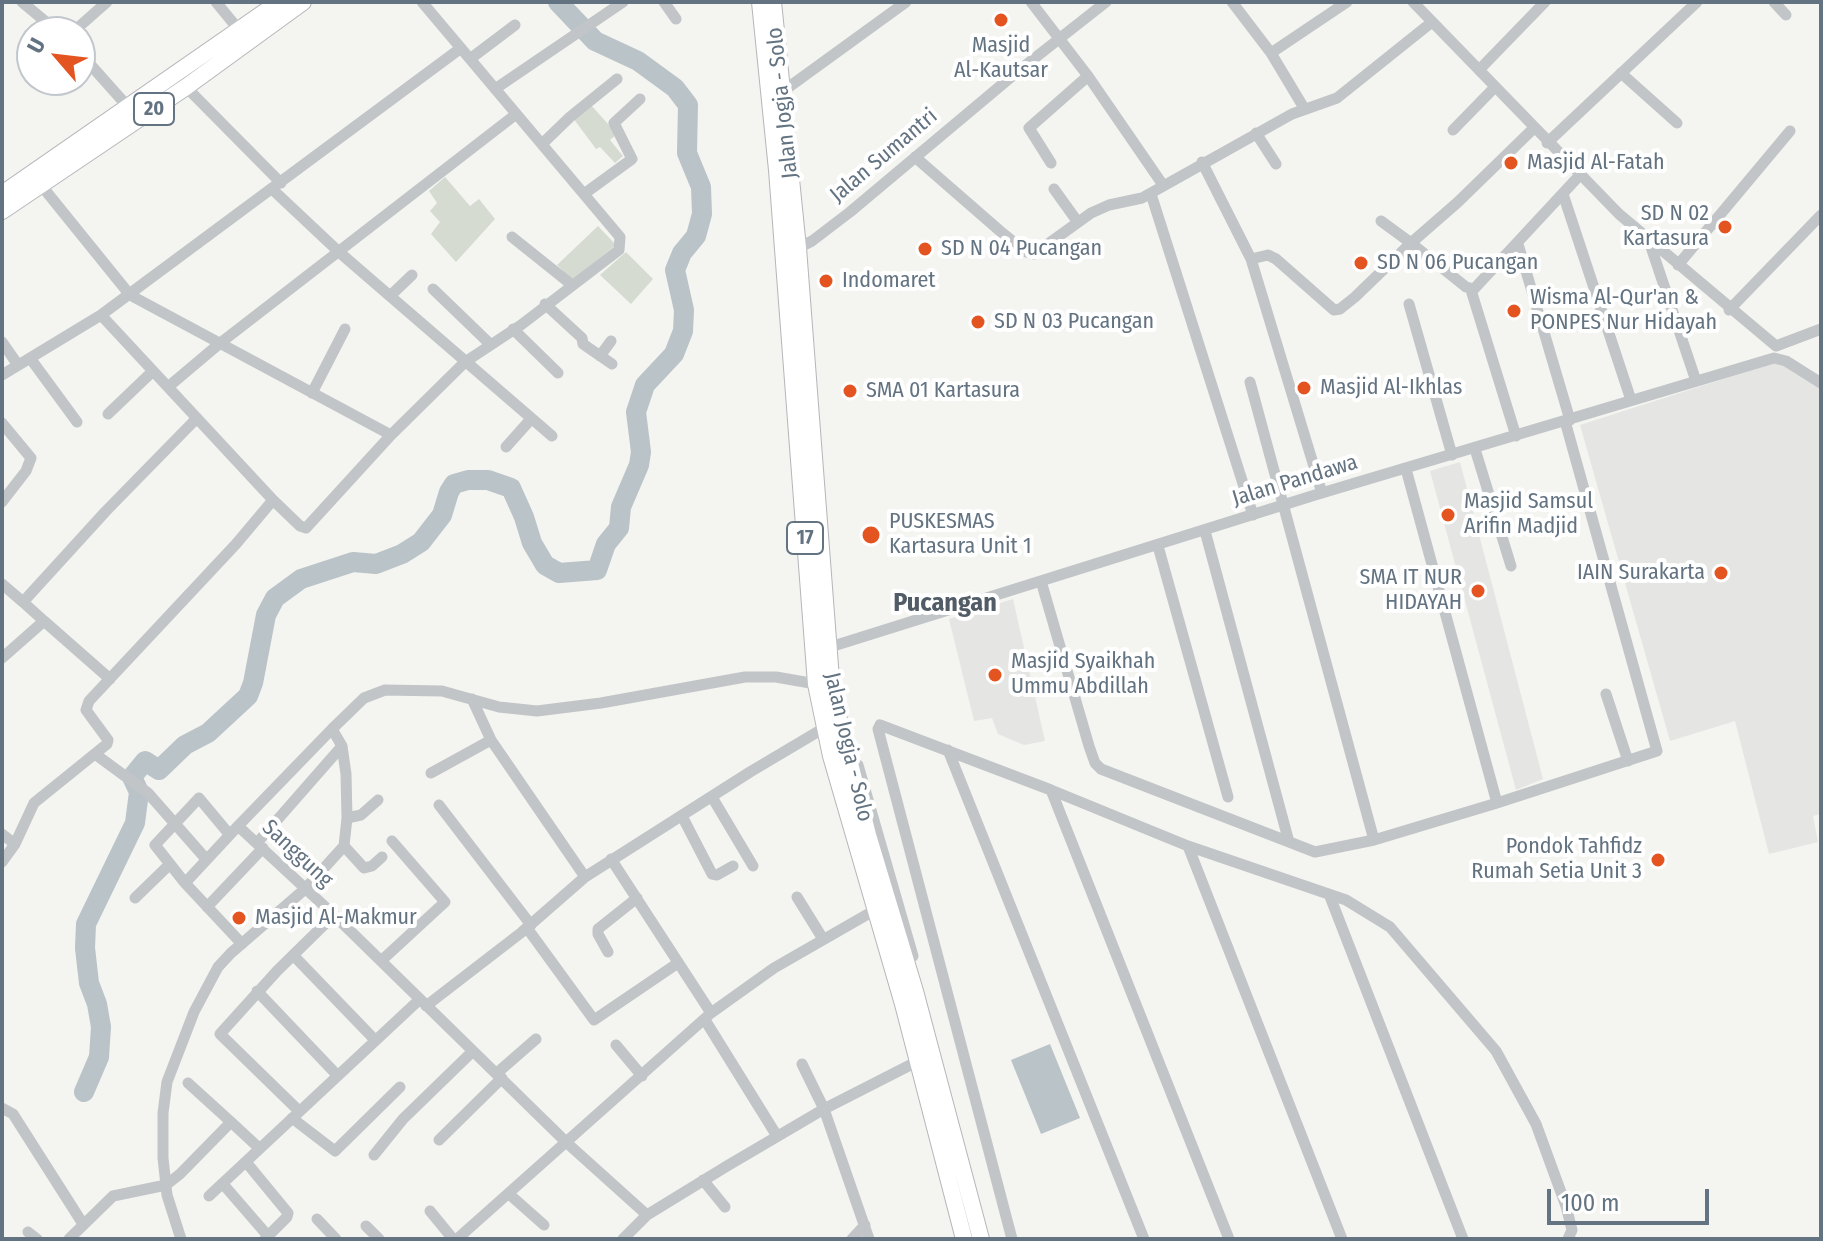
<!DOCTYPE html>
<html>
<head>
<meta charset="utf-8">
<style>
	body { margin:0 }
	#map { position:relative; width:1823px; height:1241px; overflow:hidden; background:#f4f4f0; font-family:"Fira Sans Condensed",sans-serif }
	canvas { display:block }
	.frame { position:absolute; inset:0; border:4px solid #637381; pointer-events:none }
	.north { position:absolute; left:16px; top:16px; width:80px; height:80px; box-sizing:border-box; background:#fff; border:2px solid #c1c7cd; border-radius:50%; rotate:298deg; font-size:22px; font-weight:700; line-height:32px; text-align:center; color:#637381 }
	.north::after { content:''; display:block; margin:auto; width:28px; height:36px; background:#e35421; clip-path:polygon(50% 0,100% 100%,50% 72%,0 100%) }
	.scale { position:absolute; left:1547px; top:1189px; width:162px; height:36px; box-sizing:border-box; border:4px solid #637381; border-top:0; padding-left:10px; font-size:24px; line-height:28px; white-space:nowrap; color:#637381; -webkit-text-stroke:6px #fff; paint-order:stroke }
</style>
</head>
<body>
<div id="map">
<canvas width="1823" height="1241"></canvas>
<div class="frame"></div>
<div class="north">U</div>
<div class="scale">100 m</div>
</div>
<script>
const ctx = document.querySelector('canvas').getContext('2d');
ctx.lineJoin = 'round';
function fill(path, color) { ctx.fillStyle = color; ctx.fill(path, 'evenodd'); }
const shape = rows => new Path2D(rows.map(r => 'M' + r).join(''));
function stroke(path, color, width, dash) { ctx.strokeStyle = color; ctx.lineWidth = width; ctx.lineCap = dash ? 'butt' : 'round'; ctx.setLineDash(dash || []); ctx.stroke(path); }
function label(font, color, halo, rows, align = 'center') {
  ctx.font = font + ' "Fira Sans Condensed",sans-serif'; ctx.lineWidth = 8; ctx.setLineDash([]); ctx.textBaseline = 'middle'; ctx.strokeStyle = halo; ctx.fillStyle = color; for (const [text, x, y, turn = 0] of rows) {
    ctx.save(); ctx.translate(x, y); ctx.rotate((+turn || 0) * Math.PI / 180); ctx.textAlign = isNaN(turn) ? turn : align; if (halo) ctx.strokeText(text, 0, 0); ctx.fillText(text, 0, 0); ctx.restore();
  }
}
fill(shape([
	[1773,363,1797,368,1821,384,1821,814,1813,816,1818,842,1769,854,1735,721,1670,741,1580,425],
	[1460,462,1543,779,1516,790,1430,471],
	[1013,599,1045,741,1024,745,998,734,992,718,974,721,949,619]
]), '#e5e6e4');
fill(shape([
	[591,105,617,134,610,140,623,156,615,163,600,147,596,149,573,118],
	[445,177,470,206,479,199,495,219,456,262,431,234,440,222,430,211,437,203,429,191],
	[598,226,616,245,572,280,557,265],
	[626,252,653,279,631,304,600,275]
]), '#d5dbd1');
fill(shape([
	[1050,1044,1080,1118,1041,1134,1011,1060]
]), '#b9c3c8');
stroke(shape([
	[84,1092,99,1057,101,1027,97,1004,89,983,85,948,86,924,135,823,139,792,132,777,145,761,159,770,185,745,208,733,248,696,253,683,266,615,275,598,301,579,353,562,376,564,402,554,421,542,442,515,449,492,454,484,468,480,488,480,511,488,524,517,532,543,545,565,559,573,597,570,606,544,619,528,621,507,639,465,641,452,636,412,645,385,674,354,683,331,684,310,675,270,682,253,696,236,702,214,701,187,687,153,688,105,675,88,638,61,595,41,558,2]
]), '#b9c3c8', 20);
const highway = shape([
	[760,2,777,170,816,684,831,756,903,1004,964,1239],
	[773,2,798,248,832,692,868,835,915,991,981,1239],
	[2,194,279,2],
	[2,211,186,87,303,2]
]);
stroke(highway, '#b4b7ba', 18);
stroke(shape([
	[22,2,58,32],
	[216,2,239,30],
	[664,2,676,19],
	[1031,2,1088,76,1163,185],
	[1232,2,1271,53,1347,2],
	[1413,2,1619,214,1776,346],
	[1774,2,1786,15],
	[73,32,107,2],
	[80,53,129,108],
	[1271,53,1304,108],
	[470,59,515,25],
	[1479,70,1545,2],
	[1621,73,1677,123],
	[186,87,281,183],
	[495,89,623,2],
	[782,92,906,2],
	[1453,130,1495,87],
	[1256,133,1276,164],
	[1547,143,1697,2],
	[542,144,570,117,617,79],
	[915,157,1000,231,1026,252,1034,254,1091,213,1109,205,1142,198,1292,114,1337,98,1432,22],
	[1202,162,1251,259,1322,493],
	[1051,163,1029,128,1088,76],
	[41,185,130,295,391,435],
	[272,189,339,252,552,436],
	[1054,189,1077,221],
	[584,194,632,159,614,123,640,99],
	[1151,194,1253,515],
	[1563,194,1631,400],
	[1381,221,1411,243,1458,202,1534,128],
	[512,237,572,285],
	[1649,241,1696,381],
	[1518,244,1570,420],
	[798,248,812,241,850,212,1017,72,1106,2],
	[1251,259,1268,255,1276,259,1334,310,1340,309,1355,297,1411,243,1466,287,1474,289,1579,176],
	[1678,265,1790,131],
	[433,289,490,344],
	[1471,290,1516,436],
	[390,296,412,275],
	[545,304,582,338,583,344,612,364],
	[1409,304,1452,455],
	[1729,310,1821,215],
	[101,315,273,500,300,526,306,528,391,435,465,362,521,325,619,250,620,237,422,2],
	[513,329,558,373],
	[2,342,18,365],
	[1776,346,1821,329],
	[600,356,611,341],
	[30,358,77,422],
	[2,375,101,315,461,48],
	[1250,382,1374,840],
	[168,387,219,344,515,115],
	[312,393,345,329],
	[108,414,153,371],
	[2,423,31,458,26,471,2,502],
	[506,447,531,419],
	[1475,449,1511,566],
	[1406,469,1497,803],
	[1205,531,1289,842],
	[1158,546,1228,797],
	[1041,581,1089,746,1095,763,1101,769,1315,852,1374,840,1497,803,1657,751,1565,421],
	[2,584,23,602],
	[44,621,110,679],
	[827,648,1315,495,1774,358,1786,361,1821,383],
	[2,658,44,621,23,602,106,511,197,418],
	[1606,694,1628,761],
	[472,699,491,740,585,877],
	[332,729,364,698,385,690,442,691,499,707,537,711,601,703,745,677,776,677,816,684],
	[948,750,1144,1239],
	[95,754,148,793,206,859],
	[858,765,913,956],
	[431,773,491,740],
	[1051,790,1229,1239],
	[712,797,753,866],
	[439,805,531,925],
	[682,816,712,874,717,875,733,866],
	[347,818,361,815,378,800],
	[2,834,15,844],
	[229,834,199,798,155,845,185,883,242,944],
	[257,843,342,746],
	[344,846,364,868,372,866,382,857],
	[1188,846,1342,1239],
	[611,859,711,1013],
	[2,862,15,844,34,803,107,744,108,740,86,710,89,701,236,544,273,500],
	[185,883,238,826,334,915,567,1143,647,1215],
	[1329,894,1463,1239],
	[797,897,823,939],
	[135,898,170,864],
	[207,907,263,848],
	[527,928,594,1020,678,963],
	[608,952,598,934,598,929,637,898],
	[293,955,375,1040],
	[381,961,445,902,392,841],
	[257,991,337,1075],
	[426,1006,522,932,585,877,750,772,824,728],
	[705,1020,777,1136],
	[616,1045,642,1076],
	[802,1064,824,1109,869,1239],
	[497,1073,536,1039],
	[188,1083,231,1122],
	[2,1108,13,1114,83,1224],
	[299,1111,220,1034,277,971,334,915],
	[292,1118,335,1151,400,1087],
	[439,1140,502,1078],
	[374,1155,403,1119,473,1051],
	[246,1162,288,1213,287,1217,265,1239],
	[703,1180,725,1207],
	[223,1184,268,1236],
	[509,1194,544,1225],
	[209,1196,419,1000],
	[430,1211,453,1239],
	[317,1219,336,1239],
	[366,1226,379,1239],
	[28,1232,37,1239],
	[69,1239,113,1196,166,1185,180,1174,231,1122,259,1148],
	[181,1239,167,1195,163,1158,163,1113,167,1082,194,1012,218,967,231,953,305,889,344,846,347,818,346,774,342,746,332,729,238,826],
	[457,1239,711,1013,774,968,875,910],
	[623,1239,647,1215,727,1166,824,1109,924,1058],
	[852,1239,865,1225],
	[1012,1239,878,729,880,725,1051,790,1188,846,1346,900,1390,927,1496,1051,1536,1124,1566,1206,1572,1230,1568,1239]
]), '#c1c5c8', 11);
stroke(highway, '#fff', 16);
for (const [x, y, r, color] of [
	[1001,20,8,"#e35421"],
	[1511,163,8,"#e35421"],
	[1725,227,8,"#e35421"],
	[925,249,8,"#e35421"],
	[1361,263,8,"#e35421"],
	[826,281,8,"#e35421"],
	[1514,311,8,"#e35421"],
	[978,322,8,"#e35421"],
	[1304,388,8,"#e35421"],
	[850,391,8,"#e35421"],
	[1448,515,8,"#e35421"],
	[871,535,10,"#e35421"],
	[1721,573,8,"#e35421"],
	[1478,591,8,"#e35421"],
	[995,675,8,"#e35421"],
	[1658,860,8,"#e35421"],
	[239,918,8,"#e35421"]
]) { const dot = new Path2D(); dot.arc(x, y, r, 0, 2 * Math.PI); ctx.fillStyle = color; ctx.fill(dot); stroke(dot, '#fff', 3); }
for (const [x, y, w] of [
	[154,109,40],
	[805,538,36]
]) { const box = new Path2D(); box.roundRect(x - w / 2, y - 16, w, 32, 6); ctx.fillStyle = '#fff'; ctx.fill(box); stroke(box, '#637381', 2); }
label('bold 20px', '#637381', null, [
	["20",154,109],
	["17",805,538]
]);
label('22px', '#637381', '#fff', [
	["Masjid",1001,46,"center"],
	["Al-Kautsar",1001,71,"center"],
	["Masjid Al-Fatah",1527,163],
	["SD N 02",1709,214,"right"],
	["Kartasura",1709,239,"right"],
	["SD N 04 Pucangan",941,249],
	["SD N 06 Pucangan",1377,263],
	["Indomaret",842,281],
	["Wisma Al-Qur'an &",1530,298],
	["PONPES Nur Hidayah",1530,323],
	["SD N 03 Pucangan",994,322],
	["Masjid Al-Ikhlas",1320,388],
	["SMA 01 Kartasura",866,391],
	["Masjid Samsul",1464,502],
	["Arifin Madjid",1464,527],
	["PUSKESMAS",889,522],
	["Kartasura Unit 1",889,547],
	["IAIN Surakarta",1705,573,"right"],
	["SMA IT NUR",1462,578,"right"],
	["HIDAYAH",1462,603,"right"],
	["Masjid Syaikhah",1011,662],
	["Ummu Abdillah",1011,687],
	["Pondok Tahfidz",1642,847,"right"],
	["Rumah Setia Unit 3",1642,872,"right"],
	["Masjid Al-Makmur",255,918]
], 'left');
label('22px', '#637381', '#fff', [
	["Jalan Jogja - Solo",783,103,-96],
	["Jalan Sumantri",884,156,-40],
	["Jalan Pandawa",1295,481,-17],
	["Jalan Jogja - Solo",848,747,77],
	["Sanggung",297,854,43]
]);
label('bold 26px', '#515c67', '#fff', [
	["Pucangan",945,604]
]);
</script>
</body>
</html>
